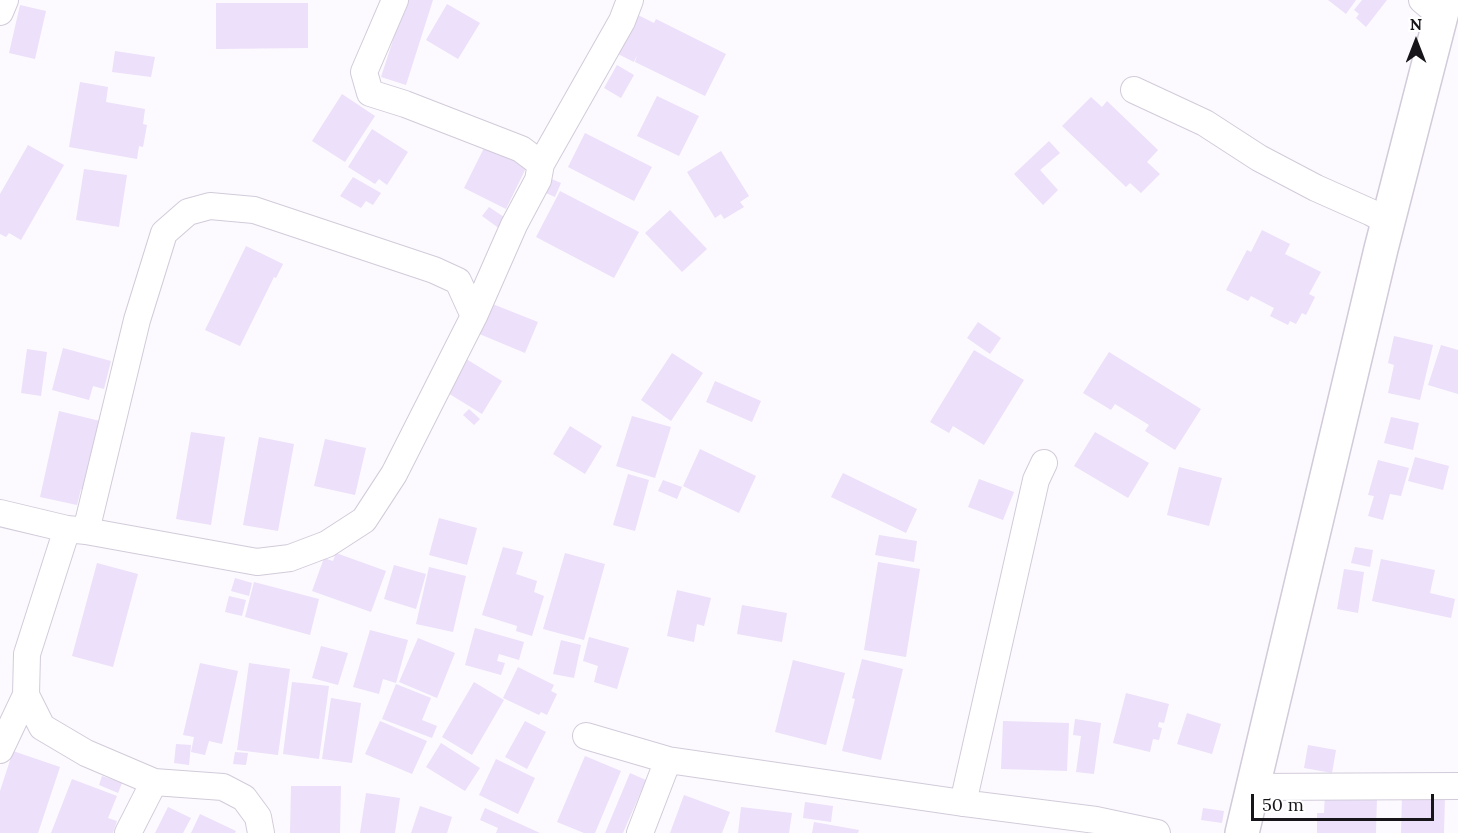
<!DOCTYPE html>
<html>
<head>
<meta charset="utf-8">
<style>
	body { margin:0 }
	#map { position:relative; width:1458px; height:833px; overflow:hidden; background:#fcfafe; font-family:Lora,serif }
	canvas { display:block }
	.north { position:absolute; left:1386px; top:12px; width:60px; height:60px; -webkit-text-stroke:4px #fff; paint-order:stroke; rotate:0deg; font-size:16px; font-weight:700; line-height:24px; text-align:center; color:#17151a }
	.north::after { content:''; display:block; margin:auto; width:21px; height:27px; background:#17151a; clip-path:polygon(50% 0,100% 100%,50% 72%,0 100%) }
	.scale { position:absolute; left:1251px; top:794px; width:183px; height:27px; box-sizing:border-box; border:3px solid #17151a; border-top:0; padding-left:8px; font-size:18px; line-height:21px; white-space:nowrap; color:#17151a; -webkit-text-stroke:4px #fff; paint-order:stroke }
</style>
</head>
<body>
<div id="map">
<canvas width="1458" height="833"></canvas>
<div class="north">N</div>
<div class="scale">50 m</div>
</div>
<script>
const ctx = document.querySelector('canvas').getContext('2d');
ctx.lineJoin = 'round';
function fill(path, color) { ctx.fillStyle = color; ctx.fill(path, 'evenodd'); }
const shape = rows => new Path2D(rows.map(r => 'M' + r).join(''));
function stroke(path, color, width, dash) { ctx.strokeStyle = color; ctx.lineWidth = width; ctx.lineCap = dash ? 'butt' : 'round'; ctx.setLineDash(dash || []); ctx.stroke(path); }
fill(shape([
	[406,0,433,0,406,85,381,77],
	[1328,0,1356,0,1346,14],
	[1362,0,1387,0,1366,27,1356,18,1359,14,1354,10],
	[216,3,308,3,308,48,216,49],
	[447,4,480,23,458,59,426,40],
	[20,5,46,11,35,59,9,53],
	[634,13,654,23,656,19,726,54,705,96,635,62,637,55,634,62,614,52],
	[115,51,155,57,151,77,112,72],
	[617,65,634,75,621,98,604,88],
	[80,82,108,87,106,102,145,109,143,124,147,125,143,147,139,146,137,159,69,147],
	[342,94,375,116,345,162,312,141],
	[657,96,699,116,679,156,637,136],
	[1091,97,1102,107,1107,101,1158,150,1147,162,1160,174,1141,193,1130,183,1126,187,1062,126],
	[372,129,408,152,387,185,379,179,375,184,348,167],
	[585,133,652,167,634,201,568,167],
	[1049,141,1060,153,1040,170,1058,190,1043,205,1014,174],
	[486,144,528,164,506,209,464,188],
	[28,145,64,165,21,240,9,233,6,237,0,234,0,194],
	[721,151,749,196,740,202,744,207,724,219,721,214,715,218,687,172],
	[84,169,127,175,119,227,76,220],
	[353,177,381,193,373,205,366,201,361,208,340,196],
	[547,177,561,183,555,197,541,191],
	[560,191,639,232,614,278,536,237],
	[489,207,507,219,500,229,482,216],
	[670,210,707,249,682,272,645,233],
	[1262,230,1290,244,1285,254,1321,272,1309,294,1315,297,1306,315,1302,313,1296,324,1290,321,1288,325,1270,316,1274,308,1251,296,1248,301,1226,290,1247,250,1251,252],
	[246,246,283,264,276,278,274,277,240,346,205,330],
	[490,303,538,322,525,353,477,333],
	[978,322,1001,338,990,354,967,338],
	[1394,336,1433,345,1420,400,1388,393,1394,365,1388,363],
	[1441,345,1458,350,1458,394,1428,385],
	[63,348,111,361,104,389,93,386,89,400,52,390],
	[27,349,47,352,41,396,21,393],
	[974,350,1024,380,984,445,953,426,949,433,930,422],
	[1109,352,1201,409,1175,450,1145,431,1149,425,1115,404,1111,410,1083,393],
	[672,353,703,373,671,421,641,400],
	[463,357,502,381,482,414,443,390],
	[715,381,761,401,752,422,706,402],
	[469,409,480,419,474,425,463,415],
	[59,411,100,421,84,490,81,489,77,505,40,497],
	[632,416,671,427,655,478,616,466],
	[1391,417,1419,423,1413,450,1384,443],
	[570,426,602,446,585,474,553,454],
	[191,432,225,437,211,525,176,519],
	[1095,432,1149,463,1128,498,1074,466],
	[259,437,294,444,278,531,243,525],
	[325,439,366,448,355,495,314,486],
	[700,449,756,476,739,513,683,486],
	[1415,457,1449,466,1443,490,1408,481],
	[1378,460,1409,468,1401,496,1390,494,1383,520,1368,516,1374,496,1368,495],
	[1179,467,1222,478,1209,526,1167,515],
	[843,473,917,509,906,533,831,497],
	[628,474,649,480,635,531,613,525],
	[979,479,1014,492,1003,520,968,507],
	[663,480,682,487,677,499,658,491],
	[439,518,477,528,467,565,429,555],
	[879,535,917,541,914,562,875,555],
	[503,547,523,552,516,574,537,581,534,592,544,596,532,636,516,631,517,626,482,615],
	[1355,547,1373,550,1370,567,1351,563],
	[336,553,386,571,371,612,312,591,324,558,333,561],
	[565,553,605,564,584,640,543,629],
	[1381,559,1435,570,1430,593,1455,599,1451,618,1372,601],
	[878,562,920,569,906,657,864,650],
	[97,563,138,574,113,667,72,656],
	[394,565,426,574,416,609,384,599],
	[429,567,466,576,453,632,416,624],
	[1344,569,1364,572,1358,613,1337,609],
	[235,578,252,583,249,596,231,591],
	[254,582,319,599,310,635,245,617],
	[677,590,711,598,704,626,697,624,694,642,667,636],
	[229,596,246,600,242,616,225,612],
	[742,605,787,613,782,642,737,634],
	[475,628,524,642,519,660,499,654,497,661,505,663,501,675,465,665],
	[370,630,408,640,396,683,383,679,379,694,353,687],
	[589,637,629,648,617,689,594,682,598,666,583,661],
	[418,638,455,653,437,698,399,682],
	[561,640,581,645,574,678,553,674],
	[321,646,348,653,338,685,312,678],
	[862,659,903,669,881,760,842,751,855,699,852,698],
	[793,660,845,673,826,745,775,732],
	[200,663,238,671,222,744,209,741,205,755,191,752,194,737,183,735],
	[249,663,290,669,278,755,237,750],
	[518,667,554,685,551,691,557,694,547,715,541,712,539,715,503,698],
	[292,682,329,686,319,759,283,754],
	[474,682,504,700,472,755,442,737],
	[396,684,431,698,422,720,437,726,432,738,382,719],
	[1126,693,1169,704,1164,723,1159,722,1158,727,1162,728,1159,740,1153,739,1150,752,1113,743],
	[331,698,361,703,352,763,322,759],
	[1187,713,1221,724,1212,754,1177,744],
	[1075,719,1101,723,1094,774,1076,772,1081,736,1073,735],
	[380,721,427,741,412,774,365,754],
	[525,721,546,732,527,769,505,757],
	[1003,721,1069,723,1067,771,1001,769],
	[441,743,480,768,465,791,426,767],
	[176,744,191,745,189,765,174,763],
	[1308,745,1336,750,1332,773,1304,768],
	[13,751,60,767,38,833,0,833,0,791],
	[235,752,248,753,246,765,233,764],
	[585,756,621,771,595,833,584,833,557,822],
	[496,759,535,778,518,814,479,795],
	[630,773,646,780,623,833,605,833],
	[102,776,122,783,118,793,99,785],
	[72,779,117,796,108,818,117,821,113,833,51,833],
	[291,786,341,786,340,833,290,833],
	[366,793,400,798,395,833,360,833],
	[1325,793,1377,795,1376,833,1317,833,1317,813,1324,813],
	[1402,794,1445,795,1444,833,1401,833],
	[684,795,730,812,722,833,670,833],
	[805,802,833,806,831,822,803,818],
	[420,806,452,817,447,833,411,833],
	[168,807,191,818,183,833,155,833],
	[741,807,792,813,789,833,738,833],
	[485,808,540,833,496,833,498,828,480,820],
	[1203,808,1224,811,1222,823,1201,820],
	[200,814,236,831,235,833,191,833],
	[814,822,859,830,858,833,812,833]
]), '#ece0fa');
const street = shape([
	[1422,0,1441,16],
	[0,12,5,0],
	[1134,90,1205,123,1259,158,1316,188,1370,212,1388,222],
	[541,164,622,21,630,0],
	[0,513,67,529,86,531,257,562,290,558,327,544,364,520,394,474,474,316,514,225,538,180,541,164,521,149,405,104,370,93,364,72,395,0],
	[67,529,27,654,26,695,42,727,86,753,154,782,223,787,244,798,258,817,261,833],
	[86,531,137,320,164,233,188,212,210,206,254,210,434,270,458,281,474,316],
	[586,736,668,760,963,803,1096,820,1157,833],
	[0,750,26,695],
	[1252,787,1458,786],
	[963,803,1036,480,1044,463],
	[128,833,154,782],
	[640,833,668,760]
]);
const secondary = shape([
	[1242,833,1381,249,1445,0]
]);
stroke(street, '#d2cbda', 28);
stroke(secondary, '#d2cbda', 36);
stroke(street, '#fff', 26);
stroke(secondary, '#fff', 33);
</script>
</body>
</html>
